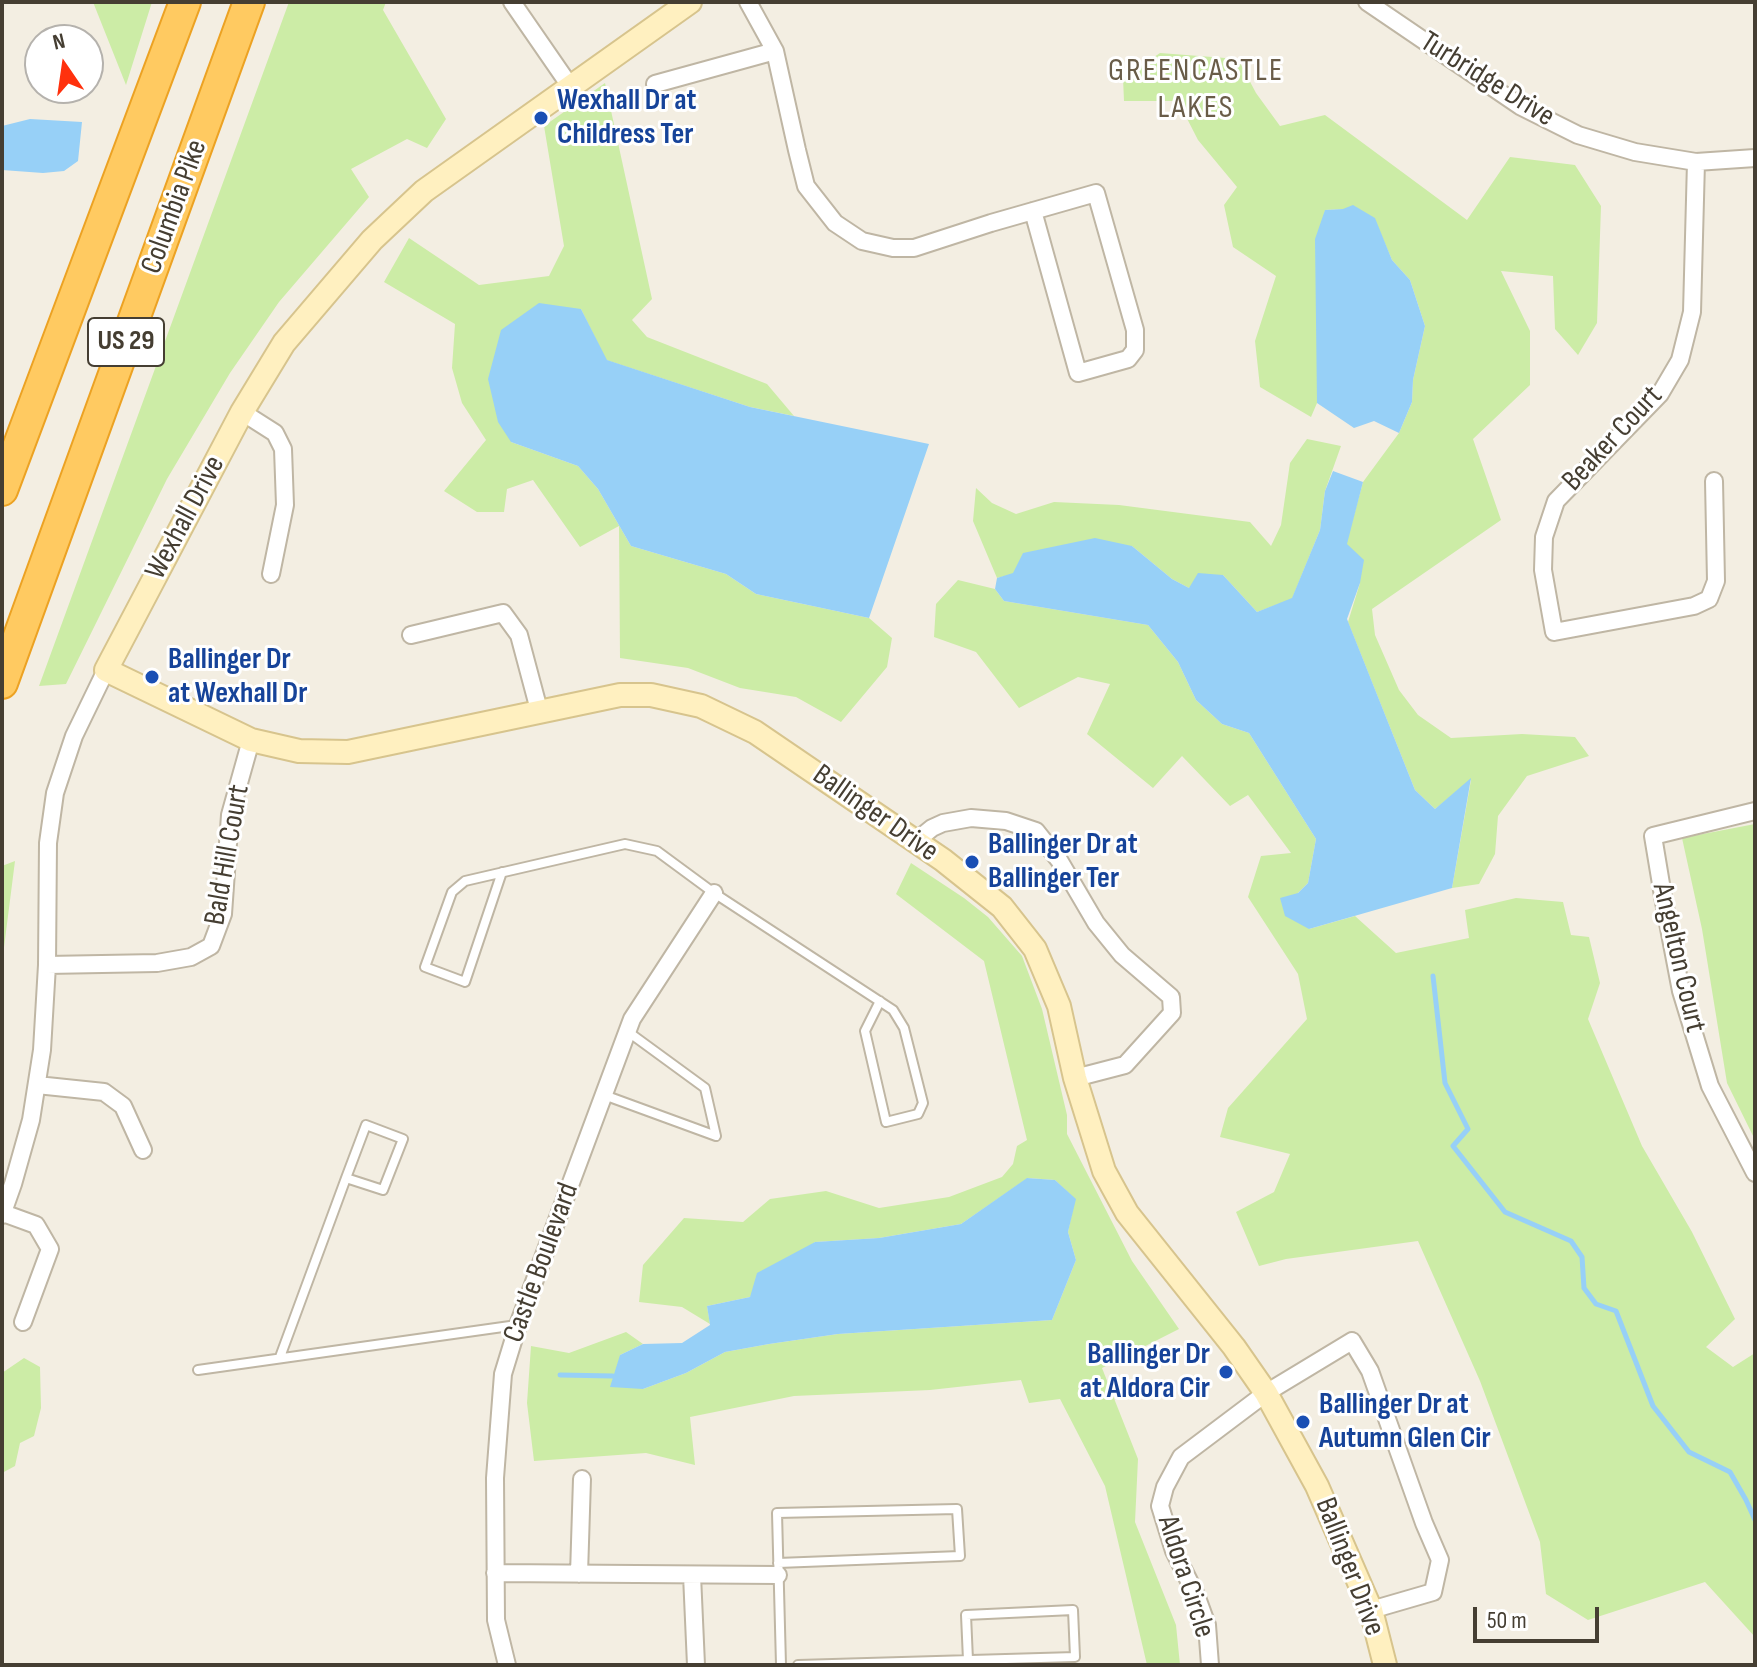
<!DOCTYPE html>
<html>
<head>
<meta charset="utf-8">
<style>
	body { margin:0 }
	#map { position:relative; width:1757px; height:1667px; overflow:hidden; background:#f3eee2; font-family:"Sofia Sans Condensed",sans-serif }
	canvas { display:block }
	.frame { position:absolute; inset:0; border:4px solid #453e32; pointer-events:none }
	.north { position:absolute; left:24px; top:24px; width:80px; height:80px; box-sizing:border-box; background:#fff; border:2px solid #b5b2ad; border-radius:50%; rotate:347deg; font-size:22px; font-weight:700; line-height:32px; text-align:center; color:#453e32 }
	.north::after { content:''; display:block; margin:auto; width:28px; height:36px; background:#ff310d; clip-path:polygon(50% 0,100% 100%,50% 72%,0 100%) }
	.scale { position:absolute; left:1473px; top:1607px; width:126px; height:36px; box-sizing:border-box; border:4px solid #453e32; border-top:0; padding-left:10px; font-size:24px; line-height:28px; white-space:nowrap; color:#453e32; -webkit-text-stroke:6px #fff; paint-order:stroke }
</style>
</head>
<body>
<div id="map">
<canvas width="1757" height="1667"></canvas>
<div class="frame"></div>
<div class="north">N</div>
<div class="scale">50 m</div>
</div>
<script>
const ctx = document.querySelector('canvas').getContext('2d');
ctx.lineJoin = 'round';
function fill(path, color) { ctx.fillStyle = color; ctx.fill(path, 'evenodd'); }
const shape = rows => new Path2D(rows.map(r => 'M' + r).join(''));
function stroke(path, color, width, dash) { ctx.strokeStyle = color; ctx.lineWidth = width; ctx.lineCap = dash ? 'butt' : 'round'; ctx.setLineDash(dash || []); ctx.stroke(path); }
function label(font, color, halo, rows, align = 'center') {
  ctx.font = font + ' "Sofia Sans Condensed",sans-serif'; ctx.lineWidth = 6; ctx.setLineDash([]); ctx.textBaseline = 'middle'; ctx.strokeStyle = halo; ctx.fillStyle = color; for (const [text, x, y, turn = 0] of rows) {
    ctx.save(); ctx.translate(x, y); ctx.rotate((+turn || 0) * Math.PI / 180); ctx.textAlign = isNaN(turn) ? turn : align; if (halo) ctx.strokeText(text, 0, 0); ctx.fillText(text, 0, 0); ctx.restore();
  }
}
fill(shape([
	[93,2,152,2,126,85],
	[289,2,386,2,383,10,446,119,427,148,407,139,351,169,369,197,279,302,230,373,167,479,66,684,39,686],
	[1160,53,1238,59,1256,93,1280,126,1325,115,1467,220,1510,157,1575,165,1601,206,1597,323,1578,355,1555,329,1553,276,1501,271,1530,331,1530,385,1473,439,1501,520,1372,609,1375,635,1399,690,1418,715,1451,738,1522,734,1575,737,1589,756,1527,776,1498,816,1495,854,1479,884,1452,888,1471,780,1435,809,1415,790,1348,622,1360,583,1346,544,1363,482,1399,433,1412,402,1413,380,1425,326,1410,280,1392,260,1374,218,1343,209,1325,210,1317,348,1317,403,1311,417,1260,387,1255,341,1276,276,1233,247,1224,205,1237,187,1198,140,1178,101,1124,101,1123,78],
	[605,83,652,299,632,320,647,337,767,384,794,416,750,407,606,360,581,309,511,442,578,466,598,489,631,546,726,574,756,594,869,618,892,638,887,667,841,722,796,697,740,688,688,668,620,658,619,526,580,547,533,480,507,489,504,512,477,512,444,491,486,440,462,403,452,368,455,324,384,282,409,238,479,285,549,276,564,246,544,126],
	[1307,439,1341,446,1325,491,1320,530,1292,599,1257,612,1223,575,1189,588,1172,579,1132,546,997,578,973,521,976,488,992,503,1016,514,1054,502,1119,505,1250,522,1271,546,1281,525,1290,463],
	[958,580,995,589,1004,601,1148,625,1178,662,1196,700,1222,724,1249,733,1316,839,1308,883,1298,893,1309,929,1355,916,1396,953,1469,938,1465,910,1516,898,1563,902,1571,935,1589,937,1600,983,1588,1019,1642,1146,1692,1232,1735,1319,1706,1347,1733,1367,1755,1353,1755,1637,1705,1582,1588,1620,1546,1594,1540,1542,1480,1381,1418,1241,1286,1259,1259,1266,1236,1212,1274,1192,1290,1154,1220,1137,1228,1108,1307,1019,1298,974,1248,897,1261,856,1291,853,1248,795,1230,806,1182,756,1153,788,1087,734,1110,684,1078,677,1019,708,976,652,934,637,936,604],
	[1755,824,1755,1140,1727,1083,1702,929,1682,838],
	[15,861,2,963,2,866],
	[911,863,964,898,988,917,1022,956,1042,1009,1067,1115,1067,1134,1132,1261,1179,1329,1102,1368,1138,1459,1135,1522,1176,1625,1180,1665,1147,1665,1105,1486,1060,1399,1029,1403,1021,1380,930,1390,794,1396,690,1417,695,1465,646,1453,534,1461,527,1403,531,1346,569,1353,626,1332,643,1344,620,1355,643,1389,686,1373,725,1352,769,1344,838,1334,1052,1320,1076,1260,1068,1232,1075,1199,1055,1180,1028,1178,961,1224,879,1238,815,1242,750,1297,707,1306,710,1324,682,1307,639,1302,643,1265,684,1218,743,1222,770,1199,826,1191,879,1208,949,1197,1002,1177,1013,1164,1017,1146,1027,1140,984,961,896,894],
	[24,1358,40,1367,41,1408,34,1436,20,1443,15,1466,2,1473,2,1373]
]), '#cceca6');
fill(shape([
	[30,119,82,122,78,161,64,171,43,173,2,170,2,126],
	[1353,205,1375,218,1392,260,1410,280,1425,326,1413,380,1412,402,1399,433,1374,421,1354,428,1317,403,1315,239,1325,210,1343,209],
	[539,303,581,309,607,360,750,407,929,444,869,618,756,594,726,574,631,546,598,489,578,466,511,442,498,422,488,379,501,330],
	[1333,471,1363,482,1347,544,1364,560,1360,583,1347,619,1415,790,1435,809,1471,778,1452,888,1309,929,1285,916,1280,898,1298,893,1308,883,1316,839,1249,733,1222,724,1196,700,1178,662,1148,625,1004,601,995,589,997,578,1013,573,1023,553,1095,538,1132,546,1172,579,1189,588,1198,573,1223,575,1257,612,1292,598,1320,530,1325,491],
	[1027,1178,1055,1180,1076,1199,1068,1232,1076,1260,1052,1320,838,1334,769,1344,725,1352,686,1373,643,1389,610,1387,620,1355,643,1344,682,1343,710,1325,707,1306,750,1297,757,1273,815,1242,879,1238,961,1224]
]), '#97d0f7');
stroke(shape([
	[1433,976,1445,1083,1468,1129,1453,1146,1505,1212,1571,1241,1582,1257,1584,1288,1596,1304,1616,1311,1653,1406,1689,1452,1730,1472,1746,1500,1755,1520],
	[560,1375,613,1376]
]), '#97d0f7', 5);
const lane = shape([
	[502,872,465,982,425,967,452,892,465,881,625,844,657,851,714,893,893,1010,904,1028,923,1103,918,1114,886,1122,865,1031,880,1001],
	[604,1095,716,1136,705,1088,627,1031],
	[280,1357,346,1178,366,1125,403,1139,383,1190,346,1178],
	[198,1370,517,1325],
	[778,1563,960,1556,957,1509,777,1513,781,1665],
	[798,1665,1075,1657,1073,1610,966,1615,968,1660]
]);
const street = shape([
	[512,2,570,86],
	[748,2,775,51,797,150,806,186,835,223,862,241,893,248,914,248,991,223,1096,193,1135,330,1135,350,1128,359,1078,373,1033,211],
	[1367,2,1520,106,1578,135,1635,152,1696,162,1755,158],
	[655,84,775,51],
	[1696,162,1692,312,1680,360,1660,394,1556,501,1544,537,1543,570,1554,632,1694,606,1709,599,1716,581,1714,481],
	[242,412,275,433,283,449,285,505,271,574],
	[411,635,503,613,519,635,539,710],
	[1755,811,1653,836,1664,902,1681,991,1710,1086,1755,1173],
	[916,841,932,828,943,823,971,818,1006,821,1036,831,1059,860,1096,923,1122,955,1171,997,1172,1013,1125,1065,1075,1078],
	[47,965,157,963,191,957,211,946,223,914,230,815,251,740],
	[37,1085,104,1092,123,1106,143,1150],
	[3,1213,36,1225,50,1249,23,1322],
	[2,1215,13,1184,31,1120,42,1050,47,965,48,843,55,793,74,736,106,670],
	[495,1573,778,1575],
	[579,1574,582,1479],
	[692,1575,696,1665],
	[507,1665,496,1620,495,1478,503,1374,518,1325,632,1019,714,893],
	[1210,1665,1207,1625,1196,1595,1174,1551,1160,1506,1165,1487,1181,1457,1266,1393,1352,1341,1370,1371,1424,1523,1440,1560,1433,1592,1371,1610]
]);
const secondary = shape([
	[690,2,424,191,372,240,284,343,242,412,106,670,251,740,299,751,348,752,620,695,651,695,701,706,755,732,943,860,1002,907,1035,949,1059,1006,1075,1078,1104,1171,1127,1213,1234,1347,1266,1393,1317,1486,1371,1610,1385,1665]
]);
const highway = shape([
	[2,490,185,2],
	[2,683,249,2]
]);
stroke(lane, '#bfb6a4', 12);
stroke(street, '#bfb6a4', 20);
stroke(secondary, '#d7c48d', 26);
stroke(highway, '#eca223', 34);
stroke(lane, '#fff', 8);
stroke(street, '#fff', 16);
stroke(secondary, '#fff0c0', 22);
stroke(highway, '#ffca61', 30);
for (const [x, y, r, color] of [
	[541,118,8,"#1a4fb4"],
	[152,677,8,"#1a4fb4"],
	[972,862,8,"#1a4fb4"],
	[1226,1372,8,"#1a4fb4"],
	[1303,1422,8,"#1a4fb4"]
]) { const dot = new Path2D(); dot.arc(x, y, r, 0, 2 * Math.PI); ctx.fillStyle = color; ctx.fill(dot); stroke(dot, '#fff', 3); }
for (const [x, y, w] of [
	[126,342,76]
]) { const box = new Path2D(); box.roundRect(x - w / 2, y - 24, w, 48, 6); ctx.fillStyle = '#fff'; ctx.fill(box); stroke(box, '#453e32', 2); }
label('bold 28px', '#453e32', null, [
	["US 29",126,342]
]);
label('30px', '#453e32', '#fff', [
	["Turbridge Drive",1487,80,32],
	["Columbia Pike",175,207,-70],
	["Beaker Court",1613,439,-47],
	["Wexhall Drive",186,518,-62],
	["Ballinger Drive",875,814,35],
	["Bald Hill Court",228,855,-80],
	["Angelton Court",1678,958,77],
	["Castle Boulevard",542,1263,-70],
	["Ballinger Drive",1349,1567,69],
	["Aldora Circle",1185,1577,72]
]);
label('bold 30px', '#164399', '#fff', [
	["Wexhall Dr at",557,101],
	["Childress Ter",557,135],
	["Ballinger Dr",168,660],
	["at Wexhall Dr",168,694],
	["Ballinger Dr at",988,845],
	["Ballinger Ter",988,879],
	["Ballinger Dr",1210,1355,"right"],
	["at Aldora Cir",1210,1389,"right"],
	["Ballinger Dr at",1319,1405],
	["Autumn Glen Cir",1319,1439]
], 'left');
ctx.letterSpacing = '2px';
label('32px', '#695c48', '#fff', [
	["GREENCASTLE",1196,72],
	["LAKES",1196,109]
]);
ctx.letterSpacing = '0px';
</script>
</body>
</html>
